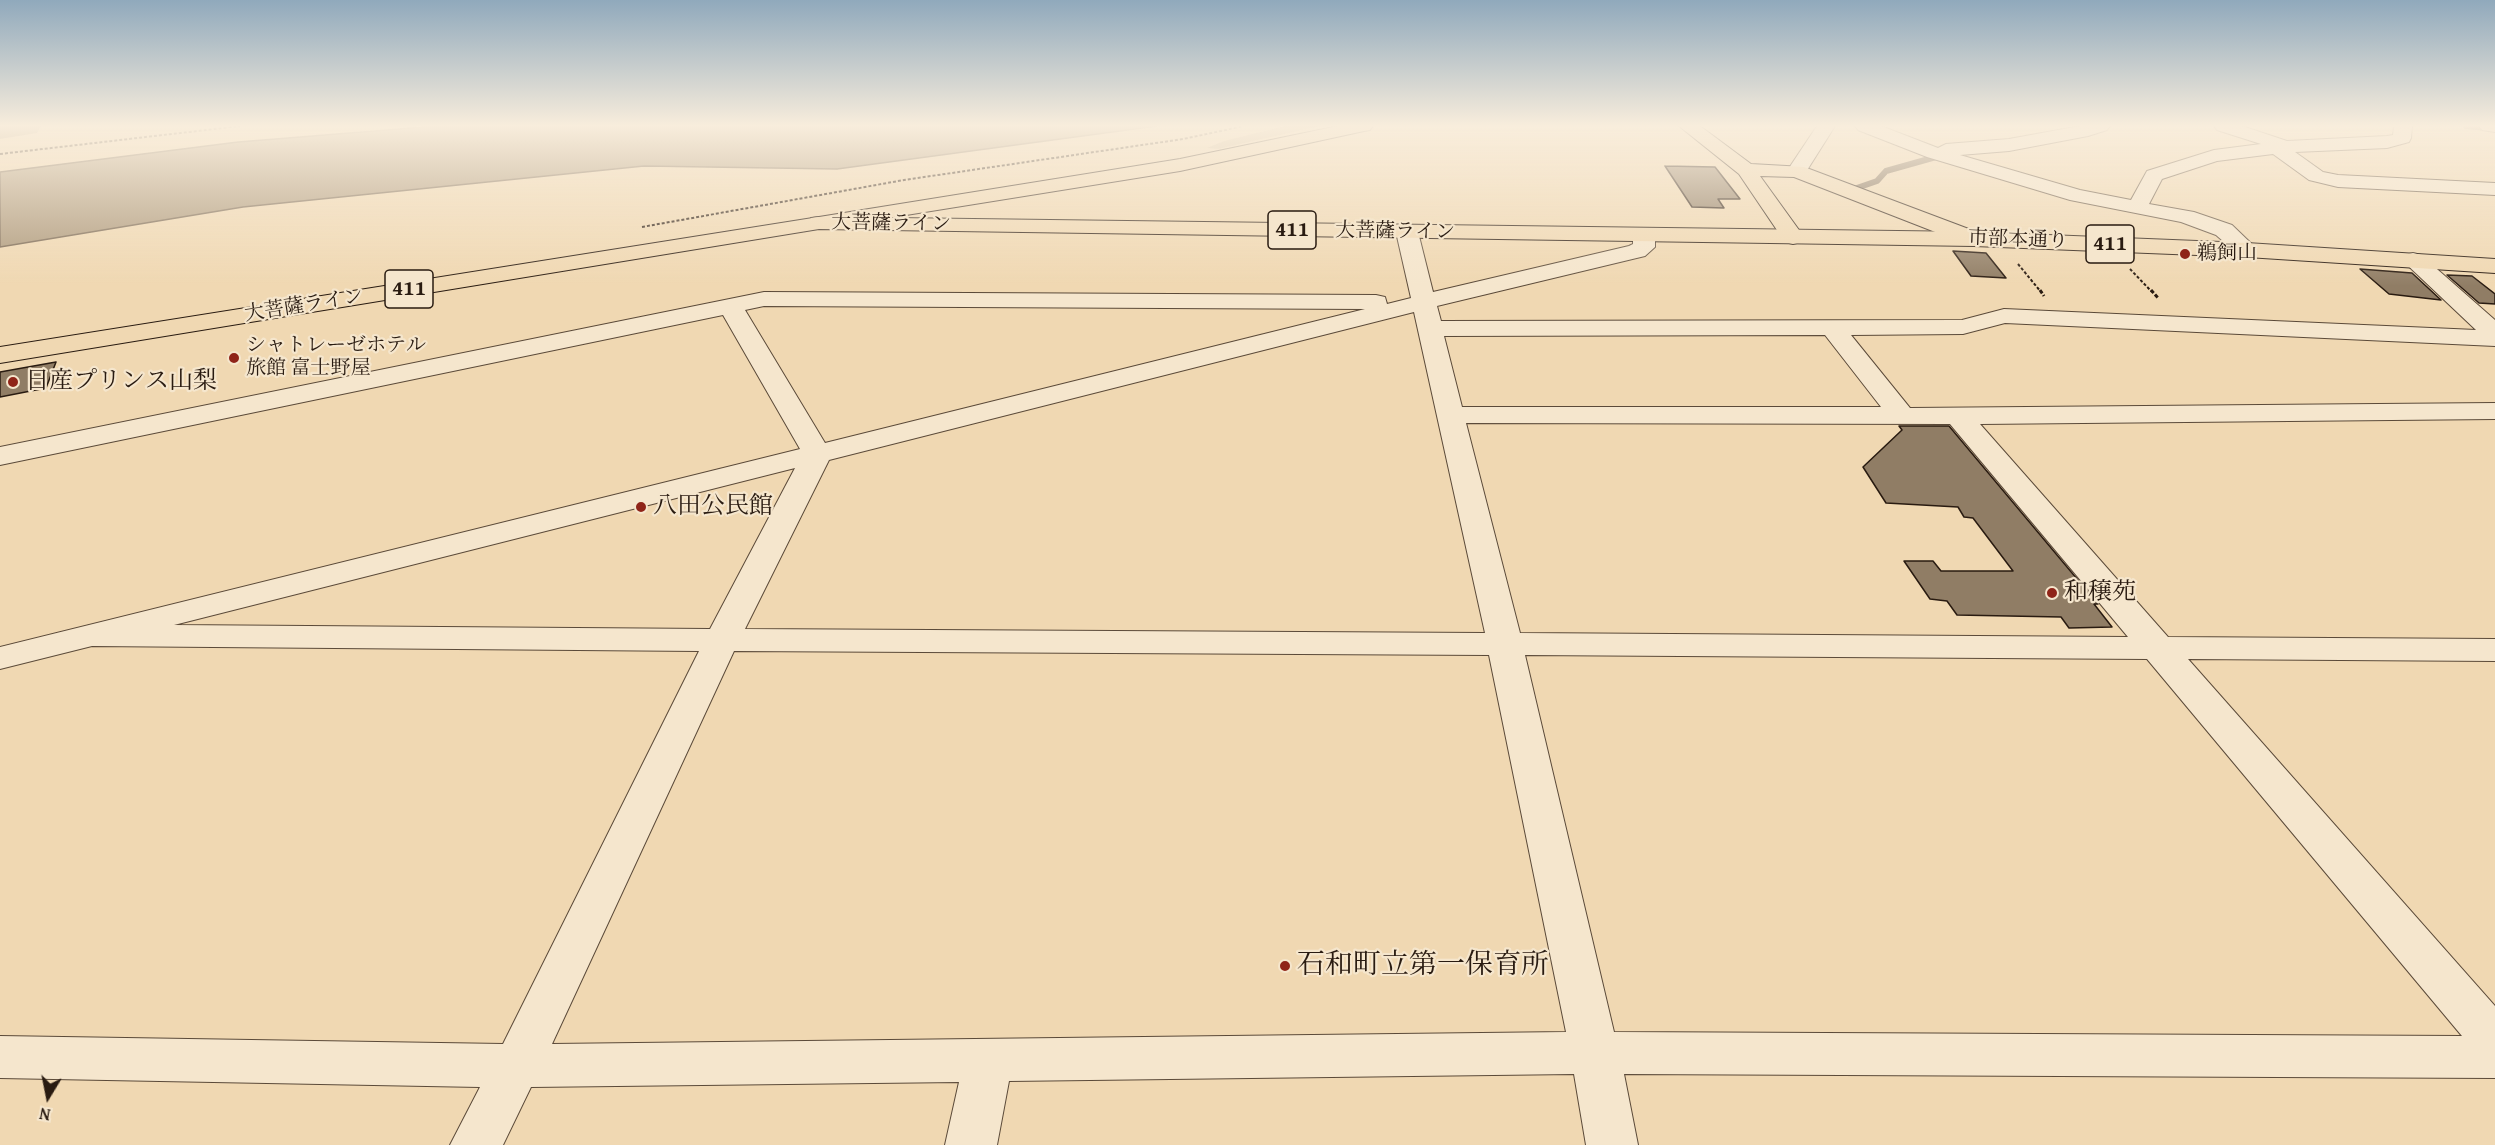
<!DOCTYPE html>
<html>
<head>
<meta charset="utf-8">
<style>
	body { margin:0 }
	#map { position:relative; width:2495px; height:1145px; overflow:hidden; background:#f0d8b2; font-family:"Gentium Book Plus",serif }
	canvas { display:block }
	.north { position:absolute; left:18px; top:1067px; width:60px; height:60px; -webkit-text-stroke:4px #f5e6cd; paint-order:stroke; rotate:190deg; font-size:16px; font-weight:700; line-height:24px; text-align:center; color:#291b11 }
	.north::after { content:''; display:block; margin:auto; width:21px; height:27px; background:#291b11; clip-path:polygon(50% 0,100% 100%,50% 72%,0 100%) }
</style>
</head>
<body>
<div id="map">
<canvas width="2495" height="1145"></canvas>
<div class="north">N</div>
</div>
<script>
const ctx = document.querySelector('canvas').getContext('2d');
ctx.lineJoin = 'round';
function fill(path, color) { ctx.fillStyle = color; ctx.fill(path, 'evenodd'); }
const shape = rows => new Path2D(rows.map(r => 'M' + r).join(''));
function stroke(path, color, width, dash) { ctx.strokeStyle = color; ctx.lineWidth = width; ctx.lineCap = dash ? 'butt' : 'round'; ctx.setLineDash(dash || []); ctx.stroke(path); }
function label(font, color, halo, rows, align = 'center') {
  ctx.font = font + ' "Gentium Book Plus","Noto Serif JP",serif'; ctx.lineWidth = 4.5; ctx.setLineDash([]); ctx.textBaseline = 'middle'; ctx.strokeStyle = halo; ctx.fillStyle = color; for (const [text, x, y, turn = 0] of rows) {
    ctx.save(); ctx.translate(x, y); ctx.rotate((+turn || 0) * Math.PI / 180); ctx.textAlign = isNaN(turn) ? turn : align; if (halo) ctx.strokeText(text, 0, 0); ctx.fillText(text, 0, 0); ctx.restore();
  }
}
fill(shape([
	[1285,126,1320,126,1218,149,1207,148,1224,141]
]), '#ceb897');
const water = shape([
	[436,126,1157,126,837,169,644,166,243,207,0,247,0,172,238,142,436,126]
]);
fill(water, '#ac987b');
stroke(water, '#786651', 1.5);
stroke(shape([
	[2466,126,2495,129],
	[1854,189,1877,181,1886,171,1943,155]
]), '#786651', 6);
fill(shape([
	[0,126,41,126,37,133,0,139,0,126]
]), '#ac987b');
const building = shape([
	[1665,166,1715,167,1740,199,1718,199,1724,208,1692,207,1665,166],
	[1953,251,1986,253,2006,278,1971,276,1953,251],
	[2360,269,2412,273,2441,300,2389,294,2360,269],
	[2447,275,2472,276,2495,294,2495,304,2479,303,2447,275],
	[56,362,46,388,0,397,0,372,56,362],
	[1899,426,1949,426,2098,604,2094,604,2112,627,2069,628,2061,617,1957,615,1947,601,1930,599,1904,561,1933,561,1941,571,2013,571,1973,518,1964,517,1958,507,1886,503,1863,467,1902,430,1899,426]
]);
fill(building, '#907d65');
stroke(building, '#291b11', 1.5);
const minor = shape([
	[1817,126,1835,126,1804,175,1790,175,1787,171,1817,126],
	[1855,126,1881,126,1938,148,1946,144,2009,139,2080,126,2110,126,2107,130,2088,136,2009,151,1960,155,2080,190,2131,200,2147,171,2214,150,2261,144,2217,130,2214,126,2242,126,2287,141,2387,136,2393,135,2394,126,2412,126,2411,138,2409,142,2387,148,2295,152,2323,172,2338,175,2495,183,2495,195,2338,187,2309,180,2273,154,2217,161,2162,179,2149,204,2194,212,2232,225,2258,250,2255,255,2247,257,2239,255,2216,235,2181,222,2070,200,1927,157,1858,130,1855,126],
	[2479,126,2495,126,2495,132,2482,130,2479,126],
	[1407,225,1415,227,1418,232,1433,292,1629,246,1633,244,1633,236,1636,231,1644,229,1652,231,1655,236,1655,247,1645,256,1437,306,1441,321,1962,320,2004,309,2476,330,2402,260,2405,255,2413,253,2421,255,2495,320,2495,346,2005,323,1963,334,1851,335,1910,408,2495,403,2495,419,1980,424,2168,637,2495,639,2495,661,2188,659,2495,1006,2495,1078,1624,1074,1638,1145,1586,1145,1574,1074,1009,1081,997,1145,945,1145,959,1082,531,1087,503,1145,450,1145,480,1087,0,1078,0,1036,503,1044,699,651,92,646,0,669,0,647,800,449,723,315,0,465,0,447,764,292,1376,295,1385,297,1387,304,1411,298,1396,232,1399,227,1407,225],
	[764,306,1365,309,825,443,745,310,764,306],
	[1414,312,1485,633,745,629,829,460,1414,312],
	[1825,335,1881,407,1462,407,1444,336,1825,335],
	[1466,423,1950,424,2128,637,1520,633,1466,423],
	[795,468,710,629,174,625,795,468],
	[734,651,1489,655,1566,1032,552,1044,734,651],
	[1525,655,2147,659,2462,1036,1614,1032,1525,655]
]);
const major = shape([
	[1338,126,1373,126,1370,130,1364,131,1180,171,819,229,811,228,808,223,811,218,819,217,1180,159,1338,126],
	[1679,126,1700,126,1751,164,1804,167,1982,234,1985,239,1982,244,1974,246,1966,244,1794,177,1760,176,1804,237,1801,242,1793,244,1785,242,1739,174,1679,126]
]);
const highway = shape([
	[819,217,1974,232,2247,243,2495,259,2495,273,2247,257,1974,246,819,229,0,363,0,347,819,217]
]);
stroke(minor, '#5b4a39', 2);
stroke(major, '#291b11', 2);
stroke(highway, '#291b11', 2);
stroke(shape([
	[0,154,240,126],
	[642,227,904,180,1183,139,1244,126],
	[2018,264,2041,292],
	[2130,269,2152,292]
]), '#291b11', 2, [3, 2]);
stroke(shape([
	[2040,290,2044,296],
	[2151,290,2159,299]
]), '#291b11', 3, [4, 2]);
fill(minor, '#f5e6cd');
fill(major, '#f0d8b2');
fill(highway, '#f0d8b2');
const sky = ctx.createLinearGradient(0, 0, 0, 286);
sky.addColorStop(0, '#90a9bc');
sky.addColorStop(0.44, '#f8eddc');
sky.addColorStop(1, '#f8eddc00');
ctx.fillStyle = sky;
ctx.fillRect(0, 0, 2495, 286);
for (const [x, y, r, color] of [
	[2185,254,6,"#8f2418"],
	[234,358,6,"#8f2418"],
	[13,382,6,"#8f2418"],
	[641,507,6,"#8f2418"],
	[2052,593,6,"#8f2418"],
	[1285,966,6,"#8f2418"]
]) { const dot = new Path2D(); dot.arc(x, y, r, 0, 2 * Math.PI); ctx.fillStyle = color; ctx.fill(dot); stroke(dot, '#f5e6cd', 2); }
label('20px', '#291b11', '#f5e6cd', [
	["大菩薩ライン",891,224,1],
	["大菩薩ライン",1395,232,1],
	["市部本通り",2018,240,2],
	["大菩薩ライン",304,306,-9]
]);
label('20px', '#291b11', '#f5e6cd', [
	["鵜飼山",2197,254],
	["シャトレーゼホテル",246,346],
	["旅館 富士野屋",246,369]
], 'left');
for (const [x, y, w] of [
	[1292,230,48],
	[2110,244,48],
	[409,289,48]
]) { const box = new Path2D(); box.roundRect(x - w / 2, y - 19, w, 38, 4.5); ctx.fillStyle = '#f5e6cd'; ctx.fill(box); stroke(box, '#291b11', 1.5); }
label('bold 22px', '#291b11', null, [
	["411",1292,230],
	["411",2110,244],
	["411",409,289]
]);
label('24px', '#291b11', '#f5e6cd', [
	["日産プリンス山梨",25,382],
	["八田公民館",653,507],
	["和穣苑",2064,593]
], 'left');
label('28px', '#291b11', '#f5e6cd', [
	["石和町立第一保育所",1297,966]
], 'left');
</script>
</body>
</html>
